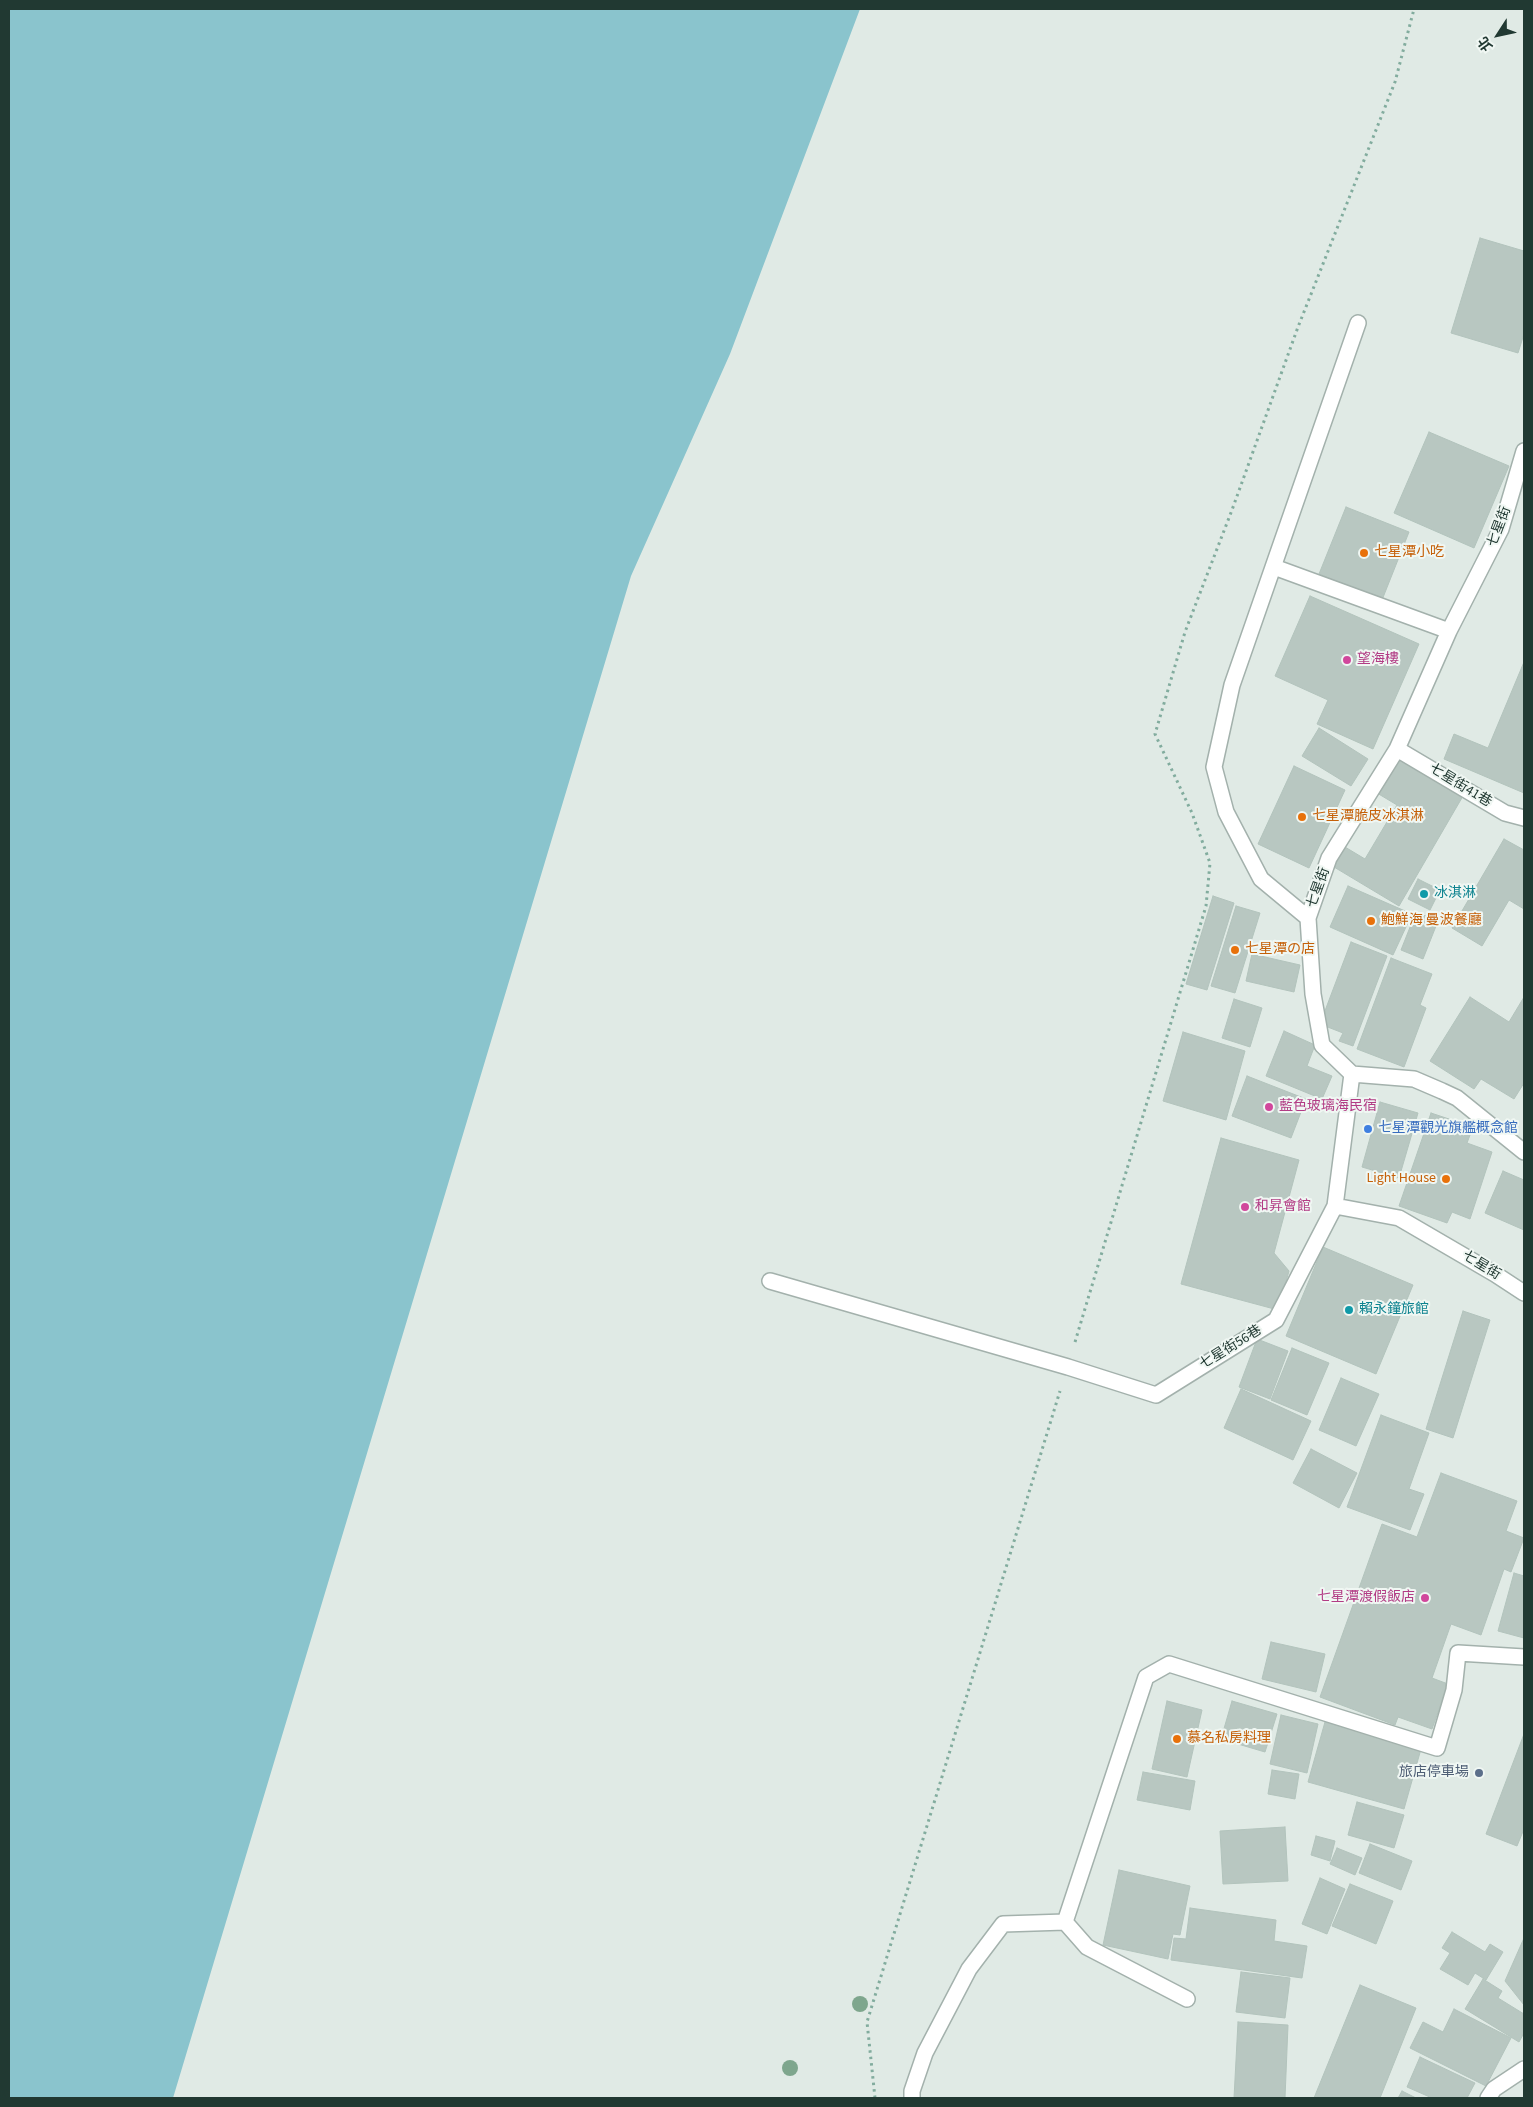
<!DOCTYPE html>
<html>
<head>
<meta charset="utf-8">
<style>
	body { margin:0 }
	#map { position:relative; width:1533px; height:2107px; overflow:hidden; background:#e0eae5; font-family:"Source Sans 3","Noto Sans TC",sans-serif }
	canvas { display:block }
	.frame { position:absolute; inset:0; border:10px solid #213932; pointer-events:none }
	.north { position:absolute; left:1473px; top:10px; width:50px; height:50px; -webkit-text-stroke:4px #f0f7f3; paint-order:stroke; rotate:235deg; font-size:14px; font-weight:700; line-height:20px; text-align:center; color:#213932 }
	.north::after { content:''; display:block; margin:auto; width:18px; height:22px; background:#213932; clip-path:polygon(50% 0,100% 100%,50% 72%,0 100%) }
</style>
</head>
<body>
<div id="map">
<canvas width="1533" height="2107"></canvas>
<div class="frame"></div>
<div class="north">北</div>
</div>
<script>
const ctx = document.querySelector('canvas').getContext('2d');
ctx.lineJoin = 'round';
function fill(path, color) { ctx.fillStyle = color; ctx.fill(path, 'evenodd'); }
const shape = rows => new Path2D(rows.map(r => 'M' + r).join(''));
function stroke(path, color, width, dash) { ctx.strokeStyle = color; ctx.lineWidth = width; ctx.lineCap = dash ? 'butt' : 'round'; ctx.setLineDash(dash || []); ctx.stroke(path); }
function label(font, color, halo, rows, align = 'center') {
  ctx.font = font + ' "Source Sans 3","Noto Sans TC","Noto Sans JP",sans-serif'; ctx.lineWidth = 4; ctx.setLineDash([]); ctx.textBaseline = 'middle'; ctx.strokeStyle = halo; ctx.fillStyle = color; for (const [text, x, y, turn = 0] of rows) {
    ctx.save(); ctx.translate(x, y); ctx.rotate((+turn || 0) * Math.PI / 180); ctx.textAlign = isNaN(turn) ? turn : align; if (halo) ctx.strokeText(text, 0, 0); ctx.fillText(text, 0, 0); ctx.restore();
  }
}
fill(shape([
	[9,9,860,9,730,354,631,576,173,2098,9,2098]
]), '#8ac4cd');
const building = shape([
	[1480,238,1524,251,1524,334,1518,353,1451,333,1480,238],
	[1429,432,1509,466,1474,548,1394,513,1429,432],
	[1346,507,1409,532,1382,600,1319,574,1346,507],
	[1310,596,1419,644,1373,749,1317,724,1328,700,1275,676,1310,596],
	[1524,662,1524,793,1444,759,1454,734,1488,748,1524,662],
	[1319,728,1368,759,1351,786,1302,756,1319,728],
	[1398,757,1463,796,1399,906,1334,867,1345,847,1365,859,1397,805,1377,793,1398,757],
	[1294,766,1345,790,1309,868,1258,844,1294,766],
	[1504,839,1524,850,1524,909,1509,900,1482,946,1452,928,1504,839],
	[1418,879,1440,890,1430,910,1408,899,1418,879],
	[1348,886,1412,914,1393,955,1330,927,1348,886],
	[1213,896,1234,903,1207,990,1186,984,1213,896],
	[1236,906,1260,913,1235,993,1211,986,1236,906],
	[1416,912,1438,921,1423,959,1401,950,1416,912],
	[1351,942,1387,956,1353,1046,1339,1041,1343,1033,1320,1024,1351,942],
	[1252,954,1300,965,1294,992,1246,981,1252,954],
	[1391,958,1432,974,1420,1005,1426,1008,1404,1067,1357,1049,1391,958],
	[1470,997,1509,1022,1524,997,1524,1083,1514,1099,1481,1079,1474,1089,1430,1061,1470,997],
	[1234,999,1262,1008,1250,1047,1222,1038,1234,999],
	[1284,1031,1315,1045,1307,1066,1332,1076,1322,1099,1266,1076,1284,1031],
	[1183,1032,1245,1051,1226,1120,1163,1101,1183,1032],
	[1247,1076,1306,1099,1291,1138,1232,1116,1247,1076],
	[1380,1102,1418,1113,1399,1178,1362,1167,1380,1102],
	[1431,1113,1473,1127,1467,1143,1492,1152,1470,1219,1452,1212,1447,1223,1399,1206,1431,1113],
	[1221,1138,1299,1160,1274,1253,1289,1271,1278,1310,1181,1284,1221,1138],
	[1503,1171,1524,1180,1524,1230,1485,1213,1503,1171],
	[1323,1247,1413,1285,1376,1374,1286,1336,1323,1247],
	[1463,1311,1490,1320,1453,1438,1426,1429,1463,1311],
	[1257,1339,1288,1351,1270,1399,1239,1387,1257,1339],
	[1292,1348,1329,1363,1307,1415,1271,1400,1292,1348],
	[1341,1378,1379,1394,1356,1446,1319,1430,1341,1378],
	[1241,1389,1311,1421,1293,1460,1224,1428,1241,1389],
	[1381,1415,1429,1433,1409,1489,1424,1494,1410,1530,1347,1507,1381,1415],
	[1311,1449,1357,1473,1339,1508,1293,1483,1311,1449],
	[1441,1473,1517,1501,1506,1531,1524,1538,1511,1572,1504,1569,1481,1635,1451,1624,1432,1678,1448,1684,1432,1729,1398,1717,1395,1725,1320,1697,1382,1524,1417,1537,1441,1473],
	[1514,1573,1524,1576,1524,1638,1498,1631,1514,1573],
	[1271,1642,1325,1654,1316,1692,1262,1679,1271,1642],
	[1167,1701,1202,1710,1187,1777,1152,1769,1167,1701],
	[1232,1701,1277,1714,1265,1752,1221,1739,1232,1701],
	[1281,1715,1318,1724,1307,1773,1270,1764,1281,1715],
	[1325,1722,1421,1749,1404,1809,1308,1782,1325,1722],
	[1524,1734,1524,1829,1517,1846,1486,1834,1524,1734],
	[1272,1770,1299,1774,1295,1799,1268,1794,1272,1770],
	[1143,1772,1195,1781,1190,1810,1137,1800,1143,1772],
	[1357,1802,1404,1815,1394,1848,1348,1835,1357,1802],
	[1285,1827,1288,1881,1223,1884,1220,1831,1285,1827],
	[1316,1836,1335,1841,1330,1861,1311,1855,1316,1836],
	[1370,1844,1412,1861,1401,1890,1359,1873,1370,1844],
	[1337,1848,1362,1858,1355,1875,1330,1864,1337,1848],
	[1119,1870,1190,1886,1180,1935,1173,1934,1168,1959,1103,1945,1119,1870],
	[1320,1878,1345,1889,1327,1934,1302,1924,1320,1878],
	[1350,1884,1393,1901,1376,1944,1332,1926,1350,1884],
	[1190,1908,1276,1920,1274,1941,1307,1946,1302,1978,1171,1960,1174,1938,1186,1939,1190,1908],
	[1452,1932,1485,1952,1490,1944,1503,1952,1486,1980,1475,1973,1468,1985,1440,1969,1450,1953,1442,1948,1452,1932],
	[1524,1938,1524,2005,1505,1981,1524,1938],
	[1241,1972,1290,1978,1285,2018,1236,2012,1241,1972],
	[1483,1979,1502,1991,1498,1998,1524,2014,1524,2033,1519,2042,1465,2009,1483,1979],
	[1360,1985,1416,2008,1380,2098,1314,2098,1360,1985],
	[1454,2009,1511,2038,1486,2086,1410,2048,1423,2022,1443,2032,1454,2009],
	[1238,2022,1288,2025,1285,2098,1234,2098,1238,2022],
	[1420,2057,1475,2083,1467,2098,1432,2098,1407,2087,1420,2057],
	[1402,2091,1416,2098,1398,2098,1402,2091]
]);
fill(building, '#b8c7c1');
stroke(building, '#b2c3bc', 1);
const minor = shape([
	[1274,567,1449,631],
	[1397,749,1505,813,1524,818],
	[1308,918,1261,879,1226,812,1214,767,1232,685,1358,323],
	[1352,1074,1414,1079,1442,1091,1457,1098,1524,1152],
	[1335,1206,1399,1218,1495,1274,1524,1293],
	[770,1281,1068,1367,1156,1395,1276,1320,1335,1206,1352,1074,1322,1045,1313,994,1308,918,1329,858,1397,749,1449,631,1501,529,1524,451],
	[1065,1922,1146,1677,1169,1664,1437,1748,1454,1690,1458,1653,1524,1657],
	[912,2098,912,2091,925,2053,969,1969,1003,1924,1065,1922,1087,1947,1187,1999],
	[1488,2098,1494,2089,1524,2069]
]);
stroke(minor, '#a3b1ac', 18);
stroke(shape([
	[1075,1342,1206,906,1210,863,1192,813,1155,734,1185,632,1232,510,1298,327,1395,82,1414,9],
	[875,2098,867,2022,1060,1391]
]), '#82ac9e', 3, [2.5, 4]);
stroke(minor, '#fff', 15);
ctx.fillStyle = '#7ea68d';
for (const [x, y] of [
	[860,2004],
	[790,2068]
]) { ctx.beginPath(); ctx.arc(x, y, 8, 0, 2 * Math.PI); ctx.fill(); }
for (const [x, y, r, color] of [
	[1364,553,5,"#e8710a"],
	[1347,660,5,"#d1479c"],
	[1302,817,5,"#e8710a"],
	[1424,894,5,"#0f9aa8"],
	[1371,921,5,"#e8710a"],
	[1235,950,5,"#e8710a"],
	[1269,1107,5,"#d1479c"],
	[1368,1129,5,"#3f7fe0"],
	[1446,1179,5,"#e8710a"],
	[1245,1207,5,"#d1479c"],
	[1349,1310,5,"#0f9aa8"],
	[1425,1598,5,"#d1479c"],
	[1177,1739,5,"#e8710a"],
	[1479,1773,5,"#5c6f8a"]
]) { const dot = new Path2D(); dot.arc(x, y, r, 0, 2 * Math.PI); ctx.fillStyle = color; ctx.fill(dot); stroke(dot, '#f0f7f3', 2); }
label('14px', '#213932', '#f0f7f3', [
	["七星街",1500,527,-69],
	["七星街41巷",1460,786,31],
	["七星街",1319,888,-70],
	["七星街",1481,1266,31],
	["七星街56巷",1231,1348,-32]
]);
label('14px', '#c56008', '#f0f7f3', [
	["七星潭小吃",1374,553],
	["七星潭脆皮冰淇淋",1312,817],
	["鮑鮮海 曼波餐廳",1381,921],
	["七星潭の店",1245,950],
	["Light House",1436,1179,"right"],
	["慕名私房料理",1187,1739]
], 'left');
label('14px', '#b23c85', '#f0f7f3', [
	["望海樓",1357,660],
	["藍色玻璃海民宿",1279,1107],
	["和昇會館",1255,1207],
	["七星潭渡假飯店",1415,1598,"right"]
], 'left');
label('14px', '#0d838f', '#f0f7f3', [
	["冰淇淋",1434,894],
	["賴永鐘旅館",1359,1310]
], 'left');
label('14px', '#366cbe', '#f0f7f3', [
	["七星潭觀光旗艦概念館",1378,1129]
], 'left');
label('14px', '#4e5e75', '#f0f7f3', [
	["旅店停車場",1469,1773]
], 'right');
</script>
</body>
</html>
